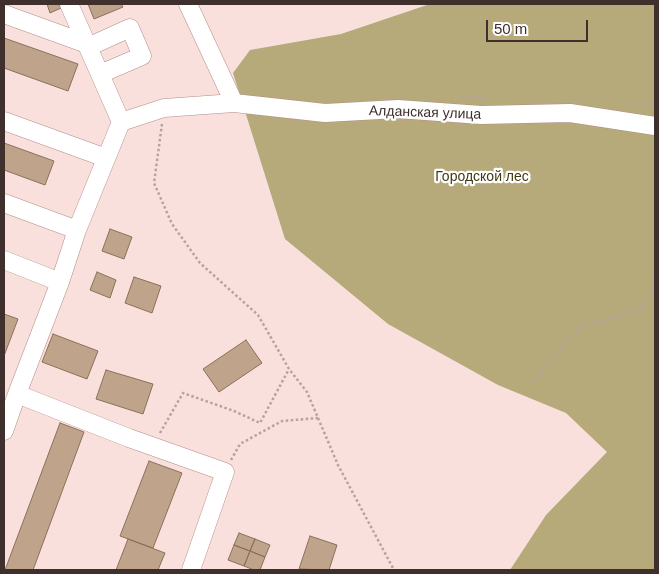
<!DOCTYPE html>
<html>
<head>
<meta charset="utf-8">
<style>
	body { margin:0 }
	#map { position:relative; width:659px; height:574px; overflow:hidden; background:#fae0dc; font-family:Helvetica,sans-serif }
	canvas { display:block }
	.frame { position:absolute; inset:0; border:5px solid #3f2f2d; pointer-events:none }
	.scale { position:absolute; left:486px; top:20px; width:102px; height:22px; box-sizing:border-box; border:2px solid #3f2f2d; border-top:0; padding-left:6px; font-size:15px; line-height:18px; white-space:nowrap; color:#3f2f2d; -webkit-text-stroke:4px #fff; paint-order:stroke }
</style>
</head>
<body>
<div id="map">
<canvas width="659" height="574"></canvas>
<div class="frame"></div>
<div class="scale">50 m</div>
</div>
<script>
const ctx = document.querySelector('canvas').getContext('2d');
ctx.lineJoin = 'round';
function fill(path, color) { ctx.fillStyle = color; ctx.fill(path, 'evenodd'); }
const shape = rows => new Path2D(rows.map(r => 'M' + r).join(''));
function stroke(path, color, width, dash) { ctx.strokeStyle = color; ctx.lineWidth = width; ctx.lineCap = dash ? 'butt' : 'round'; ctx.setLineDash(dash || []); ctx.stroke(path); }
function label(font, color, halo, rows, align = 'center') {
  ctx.font = font + ' Helvetica,sans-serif'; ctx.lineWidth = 4.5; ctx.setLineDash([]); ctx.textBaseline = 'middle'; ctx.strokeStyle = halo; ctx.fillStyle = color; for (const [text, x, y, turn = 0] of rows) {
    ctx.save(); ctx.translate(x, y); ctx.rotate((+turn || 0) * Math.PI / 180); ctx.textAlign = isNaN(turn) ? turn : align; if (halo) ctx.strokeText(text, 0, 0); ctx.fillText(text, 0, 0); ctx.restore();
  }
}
fill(shape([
	[430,4,655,4,655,570,510,570,546,515,607,452,566,413,498,385,388,324,285,239,233,73,250,50,341,34]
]), '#b6aa7a');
const building = shape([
	[47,4,59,4,61,8,50,13,47,4],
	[88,4,121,4,123,7,94,19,88,4],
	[4,38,78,64,68,91,4,68,4,38],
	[4,143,54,161,45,185,4,170,4,143],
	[110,229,132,237,124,259,102,251,110,229],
	[97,272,116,280,110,298,90,290,97,272],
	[134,277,161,286,152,313,125,303,134,277],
	[4,314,18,319,4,356,4,314],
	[53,334,98,351,87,379,42,362,53,334],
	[246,340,262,363,219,392,203,369,246,340],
	[106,370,153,384,143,414,96,399,106,370],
	[60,423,84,432,33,570,5,570,60,423],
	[149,461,182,473,153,548,120,536,149,461],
	[239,533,255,539,250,551,234,545,239,533],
	[310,536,337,545,329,570,299,569,310,536],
	[128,539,165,553,158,570,116,570,128,539],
	[255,539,270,545,265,557,250,551,255,539],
	[234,545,250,551,244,566,228,560,234,545],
	[250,551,265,557,260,570,254,570,244,566,250,551]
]);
fill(building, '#c0a38b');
stroke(building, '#8a7059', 1);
const minor = shape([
	[188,4,234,103],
	[4,14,87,44],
	[88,47,130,28,142,56,100,74],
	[4,121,106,158],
	[121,122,164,108,234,103,325,113,398,109,481,115,570,113,655,126],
	[4,203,77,230],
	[4,260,60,282],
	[17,394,60,282,77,230,121,122,69,4],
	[4,431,17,394,129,438,225,472,191,570]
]);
stroke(minor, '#b38d86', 19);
stroke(shape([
	[461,97,488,98],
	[628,105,655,105],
	[162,124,154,183,172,224,200,263,258,315,289,369,307,392,338,465,394,570],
	[533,382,581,326,639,311,655,283],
	[160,433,183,393,234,411,260,423,289,369],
	[231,460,240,444,282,421,318,418]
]), '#b8a19e', 2.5, [2.5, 2.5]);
stroke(minor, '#fff', 18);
label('14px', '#3f2f2d', '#fff', [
	["Алданская улица",425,113,2]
]);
label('14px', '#423912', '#fff', [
	["Городской лес",482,177]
]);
</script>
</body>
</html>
